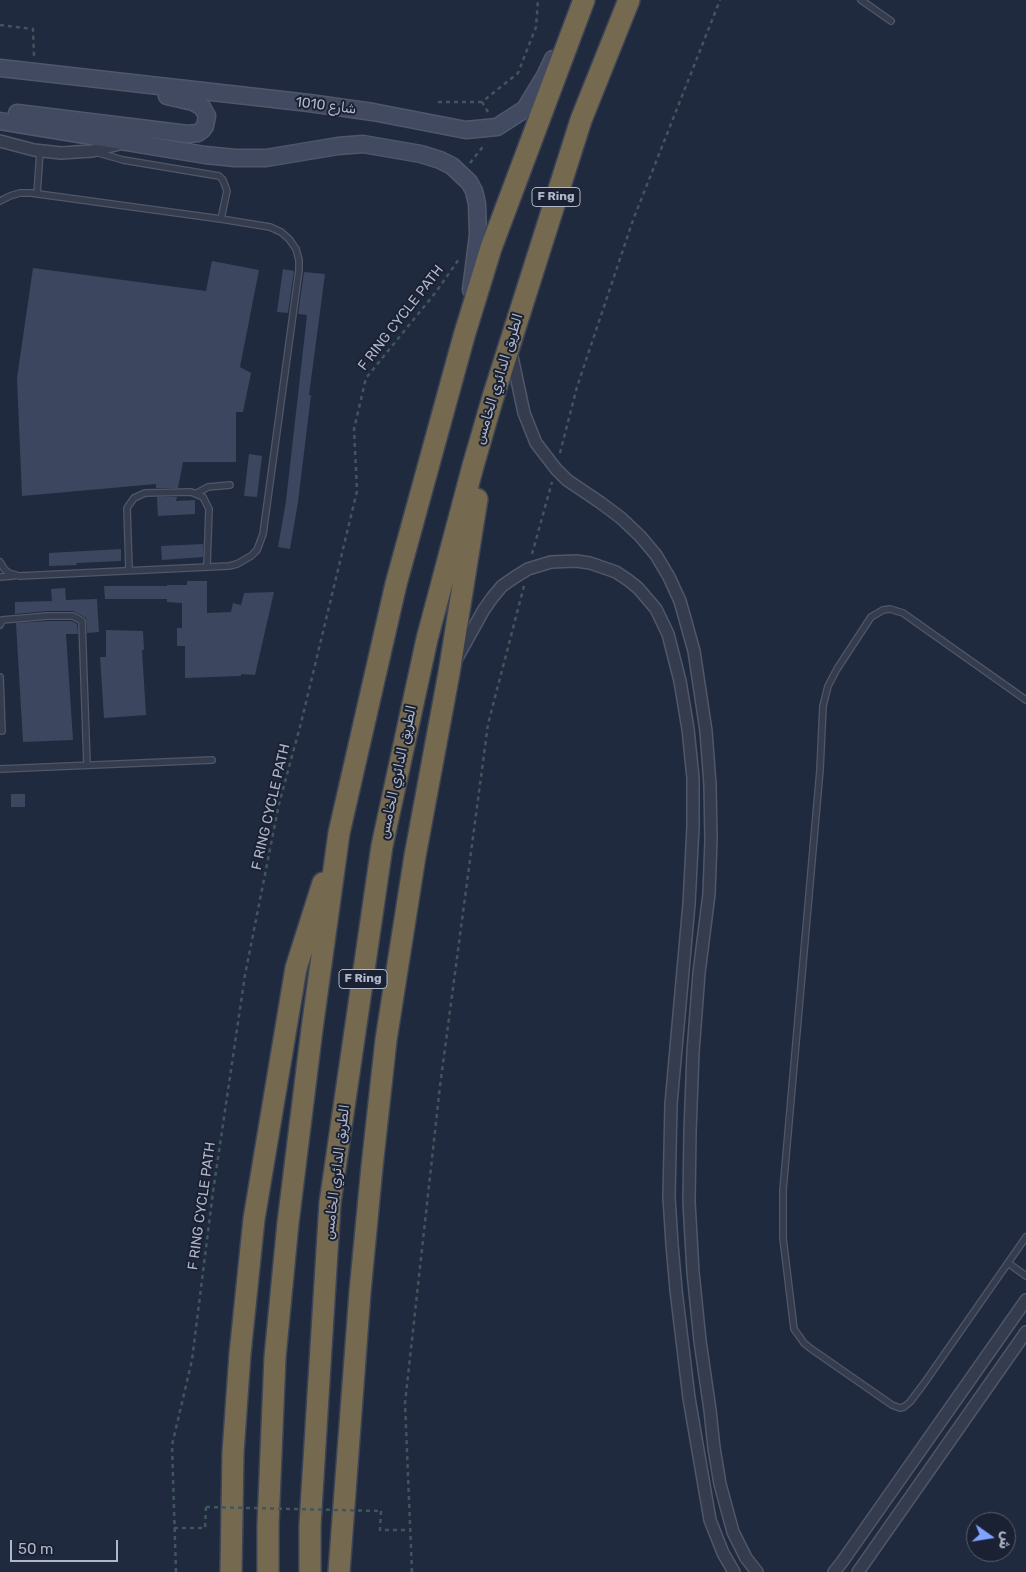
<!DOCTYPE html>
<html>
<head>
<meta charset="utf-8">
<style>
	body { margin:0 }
	#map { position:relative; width:1026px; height:1572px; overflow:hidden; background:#202a3e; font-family:Rubik,"Noto Sans Arabic",sans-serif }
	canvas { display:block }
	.north { position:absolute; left:966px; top:1512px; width:50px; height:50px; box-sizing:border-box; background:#1a2133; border:1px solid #565d6f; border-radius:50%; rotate:103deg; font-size:14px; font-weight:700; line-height:20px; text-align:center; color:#b0b7ca }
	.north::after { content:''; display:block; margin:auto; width:18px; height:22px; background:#7fa3ff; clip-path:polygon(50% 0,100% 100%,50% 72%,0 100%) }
	.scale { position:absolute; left:10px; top:1540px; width:108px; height:22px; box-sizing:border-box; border:2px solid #b0b7ca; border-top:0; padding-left:6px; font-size:15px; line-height:18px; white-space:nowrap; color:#b0b7ca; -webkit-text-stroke:4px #1a2133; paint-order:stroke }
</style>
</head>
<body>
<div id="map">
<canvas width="1026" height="1572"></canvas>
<div class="north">ش</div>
<div class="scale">50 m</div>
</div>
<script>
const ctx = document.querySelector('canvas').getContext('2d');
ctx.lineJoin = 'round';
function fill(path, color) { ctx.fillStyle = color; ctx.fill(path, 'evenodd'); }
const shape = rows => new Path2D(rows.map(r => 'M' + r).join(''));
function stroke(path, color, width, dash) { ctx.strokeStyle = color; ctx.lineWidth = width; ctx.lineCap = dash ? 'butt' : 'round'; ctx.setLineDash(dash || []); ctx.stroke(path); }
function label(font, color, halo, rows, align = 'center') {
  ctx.font = font + ' Rubik,"Noto Sans Arabic",sans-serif'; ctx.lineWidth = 4; ctx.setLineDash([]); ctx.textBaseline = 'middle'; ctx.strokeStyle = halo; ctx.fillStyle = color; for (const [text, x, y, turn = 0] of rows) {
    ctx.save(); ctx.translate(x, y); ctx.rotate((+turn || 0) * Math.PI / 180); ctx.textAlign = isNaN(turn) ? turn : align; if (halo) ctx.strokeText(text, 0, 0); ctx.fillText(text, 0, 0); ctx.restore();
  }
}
fill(shape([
	[212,261,259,270,240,367,251,373,243,412,236,412,236,462,183,462,178,488,156,488,156,484,22,496,17,378,33,268,206,291],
	[283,269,294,271,288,313,277,312],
	[304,272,325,274,309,395,311,395,298,502,290,549,278,547,286,501,307,315,298,314],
	[249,454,262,456,257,497,244,496],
	[157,497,177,497,176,501,195,500,195,514,158,516],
	[203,544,203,557,162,560,161,546],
	[121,549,121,561,76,563,77,565,49,566,49,553],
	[187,581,207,581,207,613,231,612,233,603,241,605,244,593,274,592,255,675,241,674,241,676,185,678,185,646,177,646,177,628,182,628,182,603,167,602,167,599,105,599,104,586,167,586,167,585,187,585],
	[65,588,66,600,97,599,99,632,87,633,86,618,73,611,48,611,15,614,15,602,52,601,51,589],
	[48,621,72,621,77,624,78,634,66,634,73,740,23,742,16,623],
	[106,630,143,631,144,650,142,650,146,715,104,718,100,657,106,657],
	[11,794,25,794,25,807,11,807]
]), '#3c465f');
const lane = shape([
	[861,0,891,21],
	[95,152,123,160,219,176,223,180,227,191,221,219],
	[37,194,40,151],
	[0,201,10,196,20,193,31,193,221,219,270,227,281,232,289,239,296,249,299,260,299,270,263,534,257,550,251,556,237,564,229,566,19,576,9,573,5,570,0,562],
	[197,493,208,487,230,485],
	[129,570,127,508,134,498,145,493,191,492,203,497,209,509,207,566],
	[0,577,13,576],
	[0,625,2,620,48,616,73,616,82,621,87,765],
	[0,677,2,731],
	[1026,700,903,613,890,609,883,610,871,617,837,669,828,686,823,706,820,770,783,1190,783,1238,794,1329,804,1343,810,1348,892,1405,900,1408,904,1407,910,1402,925,1382,1026,1237],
	[0,769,212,760],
	[1008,1263,1026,1276]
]);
const street = shape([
	[0,141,34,150,61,153,92,151,123,143],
	[511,352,524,413,536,443,556,469,567,480,601,503,621,518,640,536,656,555,669,577,680,601,694,651,706,731,710,785,711,840,709,894,699,973,693,1052,690,1132,689,1202,693,1272,700,1341,710,1410,714,1448,720,1484,733,1532,746,1558,757,1572],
	[457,658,483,611,492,598,502,586,515,577,528,569,551,562,576,561,590,563,616,572,628,580,638,588,656,609,668,634,680,681,688,729,693,778,693,827,689,904,671,1104,669,1197,672,1244,676,1290,689,1398,710,1520,723,1553,734,1572],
	[834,1572,842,1562,1026,1300],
	[858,1572,1026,1332]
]);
const secondary = shape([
	[0,68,309,103,373,112,466,130,497,127,525,109,545,76,553,59],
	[17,113,188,134,198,133,202,130,205,126,207,116,202,107,193,102,167,96],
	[0,121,205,155,235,158,266,158,338,146,363,144,421,154,440,160,452,166,469,182,474,191,477,204,478,235,471,290]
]);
const highway = shape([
	[231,1572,233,1453,240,1354,254,1219,296,968,323,883],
	[268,1572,268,1525,275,1357,288,1223,312,1029,339,833,396,584,464,336,491,248,584,0],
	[310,1572,310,1525,330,1203,382,846,427,639,473,466,493,397,581,120,629,0],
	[339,1572,360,1292,372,1167,386,1040,415,856,449,673,477,499]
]);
stroke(lane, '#505769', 8);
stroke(street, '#505769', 14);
stroke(secondary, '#505769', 19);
stroke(highway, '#3d4456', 24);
stroke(shape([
	[0,25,33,29,34,56],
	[438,102,482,102],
	[488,112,482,102,518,73,536,27,538,0],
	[470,163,485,144],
	[560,453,577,387,633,220,720,0],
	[532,554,552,482],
	[381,1511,380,1530,410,1530],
	[174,1528,205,1528,206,1507],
	[176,1572,172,1445,192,1360,213,1192,245,975,279,804,301,723,357,491,354,429,366,378,436,292,459,259],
	[412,1572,405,1403,440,1086,488,724,524,586]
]), '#40565c', 2.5, [4, 4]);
stroke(lane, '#343c4e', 5.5);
stroke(street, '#343c4e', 11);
stroke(secondary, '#424a61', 16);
stroke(highway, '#756a50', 21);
stroke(shape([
	[206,1507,381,1511]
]), '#40565c', 2.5, [4, 4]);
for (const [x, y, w] of [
	[556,197,48],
	[363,979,48]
]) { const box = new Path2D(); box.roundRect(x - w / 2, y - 9.5, w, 19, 4); ctx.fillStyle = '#1a2133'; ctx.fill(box); stroke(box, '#b0b7ca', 1); }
label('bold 12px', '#b0b7ca', null, [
	["F Ring",556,197],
	["F Ring",363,979]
]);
label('14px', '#b0b7ca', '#1a2133', [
	["شارع 1010",326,106,7],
	["F RING CYCLE PATH",401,318,-52],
	["الطريق الدائري الخامس",499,379,-73],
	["الطريق الدائري الخامس",398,772,-78],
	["F RING CYCLE PATH",271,807,-77],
	["الطريق الدائري الخامس",337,1172,-83],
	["F RING CYCLE PATH",202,1206,-82]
]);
</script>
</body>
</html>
